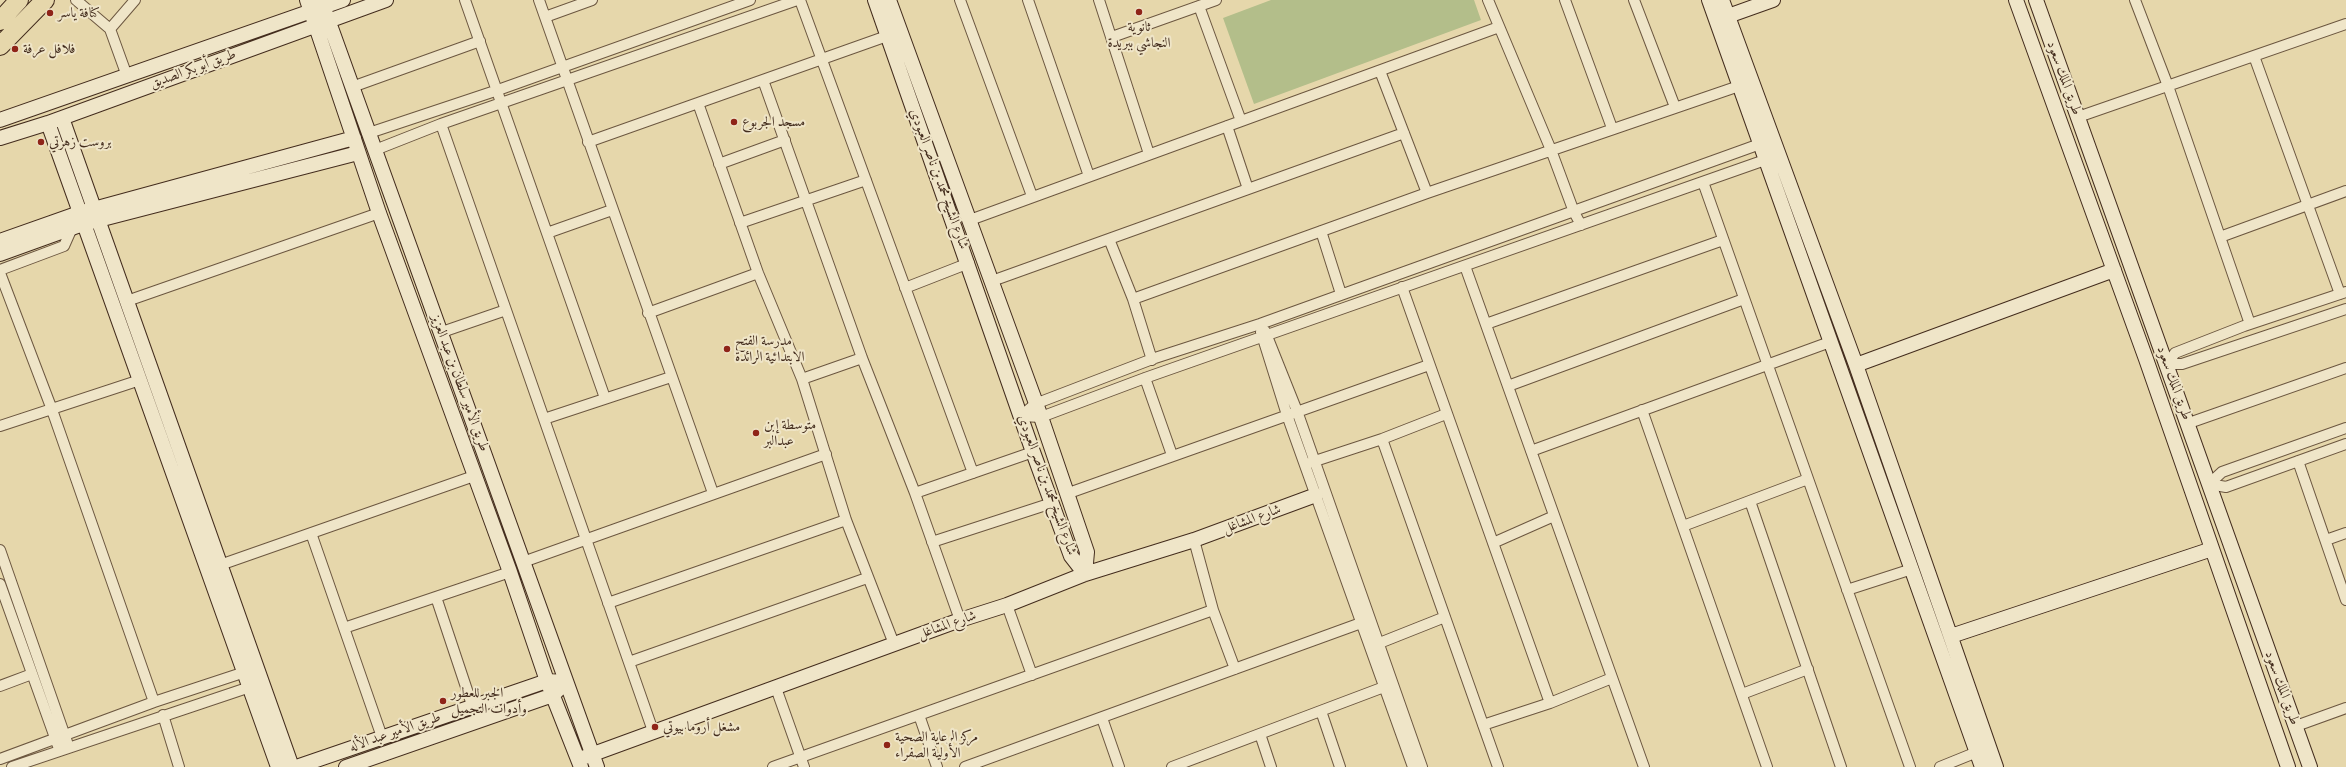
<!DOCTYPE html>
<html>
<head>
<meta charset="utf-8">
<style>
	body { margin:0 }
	canvas { display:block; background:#e6d7ab }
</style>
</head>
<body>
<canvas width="2346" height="767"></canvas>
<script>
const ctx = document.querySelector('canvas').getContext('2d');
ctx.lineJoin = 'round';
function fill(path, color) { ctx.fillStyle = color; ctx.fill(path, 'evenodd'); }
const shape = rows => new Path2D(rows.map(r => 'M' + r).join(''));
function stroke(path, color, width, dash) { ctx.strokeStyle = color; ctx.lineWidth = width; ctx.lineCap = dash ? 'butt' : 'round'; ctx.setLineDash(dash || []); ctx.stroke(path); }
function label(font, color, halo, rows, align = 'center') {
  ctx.font = font + ' "EB Garamond",Amiri,serif'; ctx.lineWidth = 4; ctx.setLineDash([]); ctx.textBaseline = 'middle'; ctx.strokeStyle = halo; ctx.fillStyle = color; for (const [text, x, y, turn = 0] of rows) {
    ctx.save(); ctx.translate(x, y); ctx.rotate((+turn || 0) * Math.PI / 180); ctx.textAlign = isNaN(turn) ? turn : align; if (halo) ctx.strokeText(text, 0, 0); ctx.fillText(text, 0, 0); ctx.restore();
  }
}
fill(shape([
	[1271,0,1474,0,1481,20,1254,104,1223,18]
]), '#b3be8a');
const street = shape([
	[76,0,110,29,127,76],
	[465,0,605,398],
	[539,0,713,493],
	[800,0,973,473],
	[960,0,1032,196],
	[1028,0,1089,176],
	[1099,0,1149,154],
	[1488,0,1551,150,1574,212,1581,225],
	[1565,0,1612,128],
	[1634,0,1675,107],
	[2135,0,2168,86,2250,324],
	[1199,6,1241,121],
	[545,17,592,0],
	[110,29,135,0],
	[1112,37,1216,0],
	[2254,56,2340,294],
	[1380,71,1427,193],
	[763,80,862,358,915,493,960,620],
	[352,87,480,41],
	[698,103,758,273,802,379,846,520,894,644],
	[2078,117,2346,24],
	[441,124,653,731],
	[1227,126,1248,189],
	[369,133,498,90,750,0],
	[588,142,887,36],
	[375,150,441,124,797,0],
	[719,164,785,140],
	[1703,182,1910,767],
	[970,220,1499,27],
	[740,223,866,180],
	[1321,231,1341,294],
	[547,233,612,210],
	[2220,237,2346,191],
	[1109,239,1133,299,1152,360],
	[1465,266,1644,767],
	[0,270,64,246,72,228],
	[0,273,51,407,154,702],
	[992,281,1404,133],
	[1402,287,1550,703],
	[905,288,969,263],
	[1133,299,1427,193,1739,86],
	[127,301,379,213],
	[648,313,758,273],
	[1486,324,1723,240],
	[1265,331,1297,411,1422,767],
	[442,332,506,310],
	[1261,332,1287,415,1413,767],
	[2167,364,2175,353,2244,326,2346,292],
	[2167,364,2182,364,2346,309],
	[1145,378,1172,455],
	[802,379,862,358],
	[1508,386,1744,299],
	[1642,410,1767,767],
	[1021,416,1041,417,1145,378,1765,160],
	[1021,416,1035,404,1155,358,1260,324,1760,144],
	[544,419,671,377],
	[2189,423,2346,368],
	[0,426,140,380],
	[1382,439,1498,767],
	[1531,451,1830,342],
	[2298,461,2346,600],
	[1309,463,1382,439,1446,414],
	[2209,484,2222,472,2346,428],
	[2209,484,2226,487,2346,444],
	[915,493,1033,452],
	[1066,494,1429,365],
	[1750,501,1841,767],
	[1683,526,1808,479],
	[311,533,382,737],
	[1194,540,1213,610,1235,669],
	[2326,540,2346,533],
	[932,542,1052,503],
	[1493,543,1554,516],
	[0,550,67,742],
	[523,562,826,454],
	[220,565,474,476],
	[0,584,58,746],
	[1847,590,1912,569],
	[436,597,472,705],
	[608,603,846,520],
	[1007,605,1032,675],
	[344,628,510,572],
	[1372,646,1445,617],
	[629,662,867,578],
	[0,686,32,674],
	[776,688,804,767],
	[1742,694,1808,669],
	[1321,711,1340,767],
	[163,715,179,767],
	[919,715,937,767],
	[1102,718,1119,767],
	[1483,725,1550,703,1612,678],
	[2296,726,2346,708],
	[1260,734,1271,767],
	[0,759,154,702,245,672],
	[12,767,250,687],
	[773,767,1213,610],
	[965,767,1361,623],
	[1172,767,1384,687],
	[1940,767,1977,752]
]);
const secondary = shape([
	[307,0,379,213,510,572,547,681,581,767],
	[321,0,597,767],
	[875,0,1033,452,1071,556,1085,574],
	[889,0,1041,417,1087,552,1085,574],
	[1709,0,1982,767],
	[1722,0,1856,365,1996,767],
	[2016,0,2146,359,2288,767],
	[2036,0,2310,767],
	[1728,16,1773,0],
	[62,118,292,767],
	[0,120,343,0],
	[48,123,278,767],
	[0,138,48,123,386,0],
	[0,241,79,213,354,138],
	[0,254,83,224,358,153],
	[1856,365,2114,270],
	[1951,636,2212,549],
	[585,757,960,620,1007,605,1085,574,1194,540,1316,495],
	[296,767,547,681,566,682,553,695,346,767]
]);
const highway = shape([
	[0,21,19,0],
	[0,46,45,0]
]);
stroke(street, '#6c5740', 12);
stroke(secondary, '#432c1d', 16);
stroke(highway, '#432c1d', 20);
stroke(street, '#efe5c8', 10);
stroke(secondary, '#efe5c8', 14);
stroke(highway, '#e6d7ab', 18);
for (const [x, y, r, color] of [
	[1139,12,4,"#8f2418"],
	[50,13,4,"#8f2418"],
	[15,49,4,"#8f2418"],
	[734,122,4,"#8f2418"],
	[41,142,4,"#8f2418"],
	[727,349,4,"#8f2418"],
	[756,433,4,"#8f2418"],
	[443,701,4,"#8f2418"],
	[655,727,4,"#8f2418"],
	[887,745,4,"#8f2418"]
]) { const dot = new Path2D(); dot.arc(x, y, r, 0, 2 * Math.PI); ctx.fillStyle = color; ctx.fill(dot); stroke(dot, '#efe5c8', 1.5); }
label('14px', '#432c1d', '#efe5c8', [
	["كنافة ياسر",58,13],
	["ثانوية",1139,27,"center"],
	["النجاشي ببريدة",1139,43,"center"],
	["فلافل عرفة",23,49],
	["مسجد الجربوع",742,122],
	["بروست زهرتي",49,142],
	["مدرسة الفتح",735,341],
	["الابتدائية الرائدة",735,357],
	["متوسطة إبن",764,425],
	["عبدالبر",764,441],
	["الجبر للعطور",451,693],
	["وأدوات التجميل",451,709],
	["مشغل أروما بيوتي",663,727],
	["مركز الرعاية الصحية",895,737],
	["الأولية الصفراء",895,753]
], 'left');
label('14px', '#432c1d', '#efe5c8', [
	["طريق أبو بكر الصديق",193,69,-20],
	["طريق الملك سعود",2064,78,70],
	["شارع الشيخ محمد بن ناصر العبودي",939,179,70],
	["طريق الأمير سلطان بن عبد العزيز",460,383,70],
	["طريق الملك سعود",2174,383,70],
	["شارع الشيخ محمد بن ناصر العبودي",1047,485,70],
	["شارع المشاغل",1252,519,-20],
	["شارع المشاغل",947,625,-19],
	["طريق الملك سعود",2282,688,70],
	["طريق الأمير عبد الأله",395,732,-19]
]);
</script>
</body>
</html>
